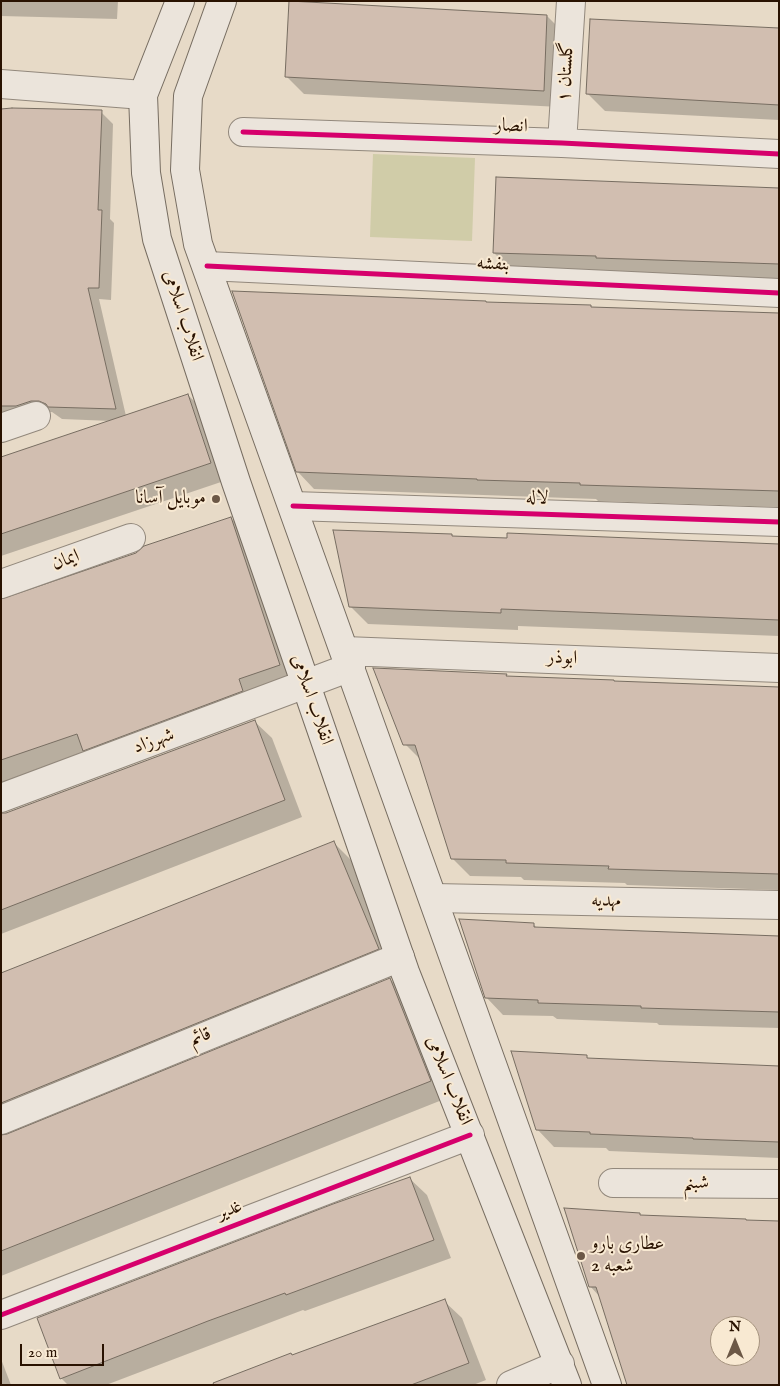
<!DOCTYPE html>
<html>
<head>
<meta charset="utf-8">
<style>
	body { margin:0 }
	#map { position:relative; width:780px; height:1386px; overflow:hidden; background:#e7dac7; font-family:"IM FELL English",serif }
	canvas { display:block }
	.frame { position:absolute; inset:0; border:2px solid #291201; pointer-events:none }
	.north { position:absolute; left:710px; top:1316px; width:50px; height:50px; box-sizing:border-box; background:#f8e9d2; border:1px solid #a5937e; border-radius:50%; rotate:0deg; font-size:14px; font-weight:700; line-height:20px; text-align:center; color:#291201 }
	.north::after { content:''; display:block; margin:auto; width:18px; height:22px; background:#6c5846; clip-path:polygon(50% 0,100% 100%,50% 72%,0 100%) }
	.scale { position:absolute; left:20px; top:1344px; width:84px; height:22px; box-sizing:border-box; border:2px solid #291201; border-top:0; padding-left:6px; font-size:15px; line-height:18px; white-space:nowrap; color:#291201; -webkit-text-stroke:4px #f8e9d2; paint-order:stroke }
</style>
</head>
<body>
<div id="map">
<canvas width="780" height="1386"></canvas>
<div class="frame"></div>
<div class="north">N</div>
<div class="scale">20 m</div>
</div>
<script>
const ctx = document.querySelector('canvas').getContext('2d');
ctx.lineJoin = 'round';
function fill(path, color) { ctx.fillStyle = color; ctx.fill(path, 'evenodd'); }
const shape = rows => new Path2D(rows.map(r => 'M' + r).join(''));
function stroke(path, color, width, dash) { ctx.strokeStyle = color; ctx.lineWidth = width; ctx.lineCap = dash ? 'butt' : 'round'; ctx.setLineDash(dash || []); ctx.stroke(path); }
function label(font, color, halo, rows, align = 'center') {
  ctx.font = font + ' "IM FELL English",Amiri,serif'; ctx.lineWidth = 4; ctx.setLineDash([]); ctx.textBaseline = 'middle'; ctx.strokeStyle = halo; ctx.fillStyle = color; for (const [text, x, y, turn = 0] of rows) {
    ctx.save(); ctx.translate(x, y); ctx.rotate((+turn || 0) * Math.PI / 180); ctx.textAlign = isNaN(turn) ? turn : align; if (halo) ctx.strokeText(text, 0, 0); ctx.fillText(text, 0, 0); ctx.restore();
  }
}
fill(shape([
	[373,154,475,158,472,241,370,237]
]), '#d0cca8');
fill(shape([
	[1,1,118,1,117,19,1,16],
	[547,16,564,33,560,107,304,94,287,77],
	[779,30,779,120,605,111,588,94],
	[1,109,101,112,113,124,110,219,114,223,111,300,99,299,126,416,188,395,205,412,227,480,1,556,1,458,111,421,62,419,52,412,1,417],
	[779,189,779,280,511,269,494,253],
	[486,303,779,314,779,507,598,501,596,499,314,489,298,472],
	[231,518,248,535,297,682,1,783,1,600,137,554],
	[779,545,779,636,518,626,518,630,368,624,350,606],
	[506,675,509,677,616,683,779,688,779,890,627,885,625,883,524,880,521,877,470,876,452,858,422,761,405,744],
	[254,721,272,738,302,817,1,934,1,814,7,814],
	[334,843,351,860,395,966,6,1127,2,1136,390,979,407,996,447,1098,1,1276,1,974],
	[534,925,537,928,779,937,779,1028,659,1025,657,1023,557,1019,553,1016,503,1015,486,997],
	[586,1056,589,1060,779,1067,779,1158,609,1151,606,1148,554,1147,537,1129],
	[409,1178,427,1195,451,1258,305,1311,303,1310,106,1385,68,1385,61,1378],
	[639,1214,642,1216,779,1222,779,1385,628,1385,600,1297,590,1286],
	[720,1326,750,1326,750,1356,720,1356],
	[444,1301,462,1318,486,1380,473,1385,211,1385,291,1355,293,1356],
	[1,1359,11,1385,1,1385]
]), '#0003');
const building = shape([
	[289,1,547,15,544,91,285,77,289,1],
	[590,19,779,28,779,105,586,94,590,19],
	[12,108,102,110,98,210,102,210,99,288,88,288,116,409,48,407,46,404,39,401,31,401,16,406,1,406,1,109,12,108],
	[496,177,779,188,779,264,596,258,596,256,493,253,496,177],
	[232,291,486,301,486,302,591,305,591,307,779,313,779,491,580,485,580,483,477,480,477,479,296,472,232,291],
	[188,394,211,463,1,534,1,457,188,394],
	[231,517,280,665,239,679,243,691,83,751,77,734,1,760,1,599,136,553,144,546,231,517],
	[333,530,452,534,452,536,507,538,507,533,779,544,779,620,501,609,501,613,349,607,333,530],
	[373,668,507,674,506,676,614,680,614,681,779,687,779,874,608,869,609,866,506,863,506,860,451,859,415,745,403,745,373,668],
	[255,720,285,800,1,910,1,813,6,813,255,720],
	[334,841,379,949,1,1103,1,973,334,841],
	[459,919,534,923,534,927,779,936,779,1012,641,1008,641,1006,538,1003,538,1000,485,998,459,919],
	[390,978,431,1081,1,1251,1,1135,7,1134,390,978],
	[511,1051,587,1055,587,1058,779,1066,779,1142,693,1139,693,1138,590,1134,590,1132,536,1130,511,1051],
	[410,1177,434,1240,286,1295,285,1293,208,1321,60,1379,37,1318,333,1204,410,1177],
	[564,1208,640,1213,640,1215,746,1219,746,1220,779,1221,779,1385,627,1385,596,1287,589,1287,564,1208],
	[720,1326,750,1326,750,1356,720,1356,720,1326],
	[445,1299,469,1363,411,1385,214,1385,213,1383,291,1353,292,1355,445,1299]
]);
fill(building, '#d1beb0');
stroke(building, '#776d61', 1);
const minor = shape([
	[1,84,143,95],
	[243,132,562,143,779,154],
	[562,143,571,1],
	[207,266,779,293],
	[1,428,36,416],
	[293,506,779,522],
	[1,584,131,538],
	[345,651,779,668],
	[1,798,351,667],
	[434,898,779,905],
	[1,1120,400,957],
	[613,1183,779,1184],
	[1,1315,470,1135]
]);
const tertiary = shape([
	[511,1385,560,1364]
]);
const secondary = shape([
	[180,1,143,95,146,173,157,239,236,482,405,972,567,1385],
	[222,1,188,96,185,170,198,244,607,1385]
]);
stroke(minor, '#92887c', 30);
stroke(tertiary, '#92887c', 30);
stroke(secondary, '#776d61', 30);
stroke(minor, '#ebe4db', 28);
stroke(tertiary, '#ebe4db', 28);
stroke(secondary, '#ebe4db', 28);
stroke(shape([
	[243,132,562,143,779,154],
	[207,266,779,293],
	[293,506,779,522],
	[1,1315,470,1135]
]), '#d6006c', 5);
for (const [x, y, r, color] of [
	[216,499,5,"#6c5846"],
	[581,1256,5,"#6c5846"]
]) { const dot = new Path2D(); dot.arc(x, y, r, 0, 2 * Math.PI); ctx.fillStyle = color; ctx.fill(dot); stroke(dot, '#f8e9d2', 2); }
label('19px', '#291201', '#f8e9d2', [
	["گلستان ۱",567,72,-87],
	["انصار",511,127,2],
	["بنفشه",493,265,3],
	["انقلاب اسلامی",182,316,72],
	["لاله",537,499,2],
	["ایمان",66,561,-20],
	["ابوذر",562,659,2],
	["انقلاب اسلامی",311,700,71],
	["شهرزاد",154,742,-20],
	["مهدیه",606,902,1],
	["قائم",201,1038,-22],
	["انقلاب اسلامی",448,1081,68],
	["شبنم",696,1184],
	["غدیر",230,1211,-21]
]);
label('19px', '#291201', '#f8e9d2', [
	["موبایل آسانا",206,499],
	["عطاری بارو",591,1245,"left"],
	["شعبه 2",591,1267,"left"]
], 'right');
</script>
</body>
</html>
